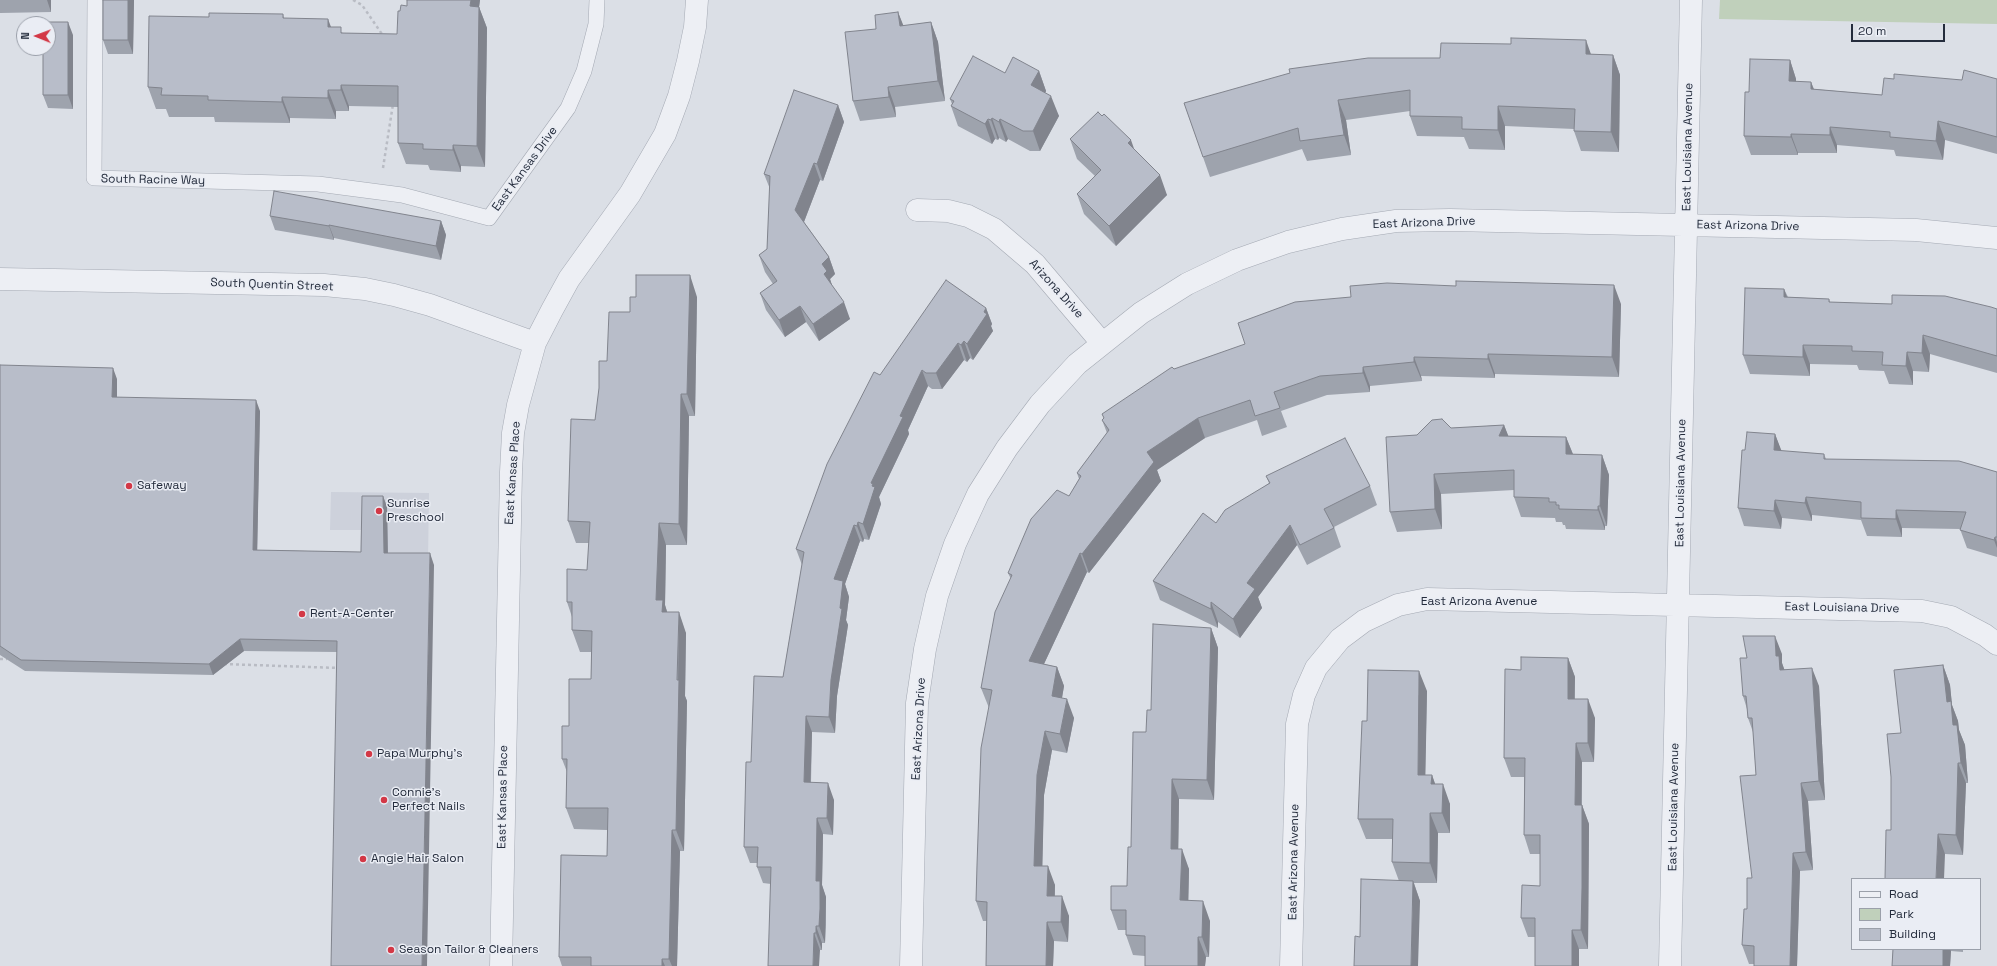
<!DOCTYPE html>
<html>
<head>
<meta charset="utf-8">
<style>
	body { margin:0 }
	#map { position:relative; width:1997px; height:966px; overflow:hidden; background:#dbdfe6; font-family:"Space Grotesk",sans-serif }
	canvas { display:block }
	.legend { position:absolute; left:1851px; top:878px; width:130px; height:72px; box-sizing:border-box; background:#eaedf4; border:1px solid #9ba0aa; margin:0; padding:5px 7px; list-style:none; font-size:12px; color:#242c3c }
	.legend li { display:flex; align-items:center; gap:8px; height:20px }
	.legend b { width:20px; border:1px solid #9ba0aa }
	.north { position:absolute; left:16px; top:16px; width:40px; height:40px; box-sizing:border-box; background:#eaedf4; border:1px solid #9ba0aa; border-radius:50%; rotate:271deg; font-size:11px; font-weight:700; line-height:16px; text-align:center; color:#242c3c }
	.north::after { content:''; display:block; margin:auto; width:14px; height:18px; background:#d33846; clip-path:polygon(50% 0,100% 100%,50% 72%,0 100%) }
	.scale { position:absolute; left:1851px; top:24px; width:94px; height:18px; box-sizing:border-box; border:2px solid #242c3c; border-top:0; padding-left:5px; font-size:12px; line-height:14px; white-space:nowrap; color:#242c3c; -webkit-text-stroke:3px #eaedf4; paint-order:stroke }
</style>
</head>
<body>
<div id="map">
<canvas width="1997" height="966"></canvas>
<ul class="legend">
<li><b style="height:5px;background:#edeff4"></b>Road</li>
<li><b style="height:11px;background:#c0d0bb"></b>Park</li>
<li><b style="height:11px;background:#b8bdc9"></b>Building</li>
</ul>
<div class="north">N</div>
<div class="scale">20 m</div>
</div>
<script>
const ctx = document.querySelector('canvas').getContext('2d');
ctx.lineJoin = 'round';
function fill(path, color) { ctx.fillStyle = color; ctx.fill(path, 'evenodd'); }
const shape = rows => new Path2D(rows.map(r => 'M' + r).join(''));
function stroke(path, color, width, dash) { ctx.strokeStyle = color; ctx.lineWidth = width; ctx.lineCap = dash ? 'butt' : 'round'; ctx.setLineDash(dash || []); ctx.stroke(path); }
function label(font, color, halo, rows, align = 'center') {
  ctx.font = font + ' "Space Grotesk",sans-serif'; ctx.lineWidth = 3; ctx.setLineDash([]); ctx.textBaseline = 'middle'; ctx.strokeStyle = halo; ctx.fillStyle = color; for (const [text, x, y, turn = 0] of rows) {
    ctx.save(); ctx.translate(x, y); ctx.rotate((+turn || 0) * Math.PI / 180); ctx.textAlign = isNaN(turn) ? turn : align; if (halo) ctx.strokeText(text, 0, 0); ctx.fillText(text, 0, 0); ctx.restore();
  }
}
fill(shape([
	[331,492,429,493,428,561,360,560,361,530,330,530]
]), '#cdd1db');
fill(shape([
	[1720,0,1997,0,1997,24,1719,19]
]), '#c0d0bb');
const lane = shape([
	[95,0,94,178,318,184,402,195,489,218,568,108,584,71,596,24,597,0]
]);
const street = shape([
	[917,210,948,211,968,216,994,229,1035,264,1102,343],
	[0,279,324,285,365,289,394,295,430,305,535,343],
	[501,966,511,472,513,433,518,405,535,343,552,310,569,279,630,194,665,134,679,96,688,61,695,27,697,0],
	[911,966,917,703,925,649,937,596,955,544,978,494,1007,448,1040,404,1077,364,1141,313,1187,284,1237,260,1288,242,1342,229,1396,221,1450,220,1916,230,1997,238],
	[1291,966,1297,724,1304,695,1316,668,1340,639,1364,621,1398,605,1427,599,1922,611,1951,617,1985,635,1997,644],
	[1670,966,1691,0]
]);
stroke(lane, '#a4a9b3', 16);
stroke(street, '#a4a9b3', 23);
stroke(shape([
	[353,0,362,5,384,37],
	[383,168,393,104],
	[0,659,7,659],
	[224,664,339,668]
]), '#b9bcc4', 2.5, [3, 3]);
stroke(lane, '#edeff4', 15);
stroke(street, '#edeff4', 22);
fill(shape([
	[0,0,51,0,51,12,0,13],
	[103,0,134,0,133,54,108,54,103,40],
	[407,0,480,0,479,7,487,28,485,167,461,166,461,172,430,170,428,165,406,164,398,143,398,107,349,106,349,111,336,111,336,119,290,118,290,123,215,122,214,117,169,117,166,109,156,109,148,87,209,17,283,14,284,18,331,27,343,33,397,34,400,11,407,6],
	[898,12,903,26,931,22,938,42,945,101,895,107,896,117,860,121,853,101,876,29],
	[73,35,73,109,48,108,43,95],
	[1591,54,1613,55,1620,75,1619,152,1581,151,1574,131,1574,129,1505,126,1505,150,1469,149,1464,137,1417,136,1410,116,1410,111,1346,120,1351,155,1307,161,1302,149,1210,177,1184,103,1440,58],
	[1790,60,1796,79,1796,82,1811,82,1814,89,1882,95,1894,79,1962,80,1997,79,1997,154,1945,140,1943,160,1896,156,1894,150,1837,145,1837,153,1798,153,1798,155,1751,155,1744,136,1749,92],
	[1039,71,1046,91,1045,93,1059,116,1040,151,1030,151,1008,139,1006,142,999,138,998,140,995,139,992,144,958,126,951,106,952,104,950,99,1005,73],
	[838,105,844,122,823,181,820,180,804,222,829,257,835,274,830,279,832,286,850,319,819,341,806,322,785,337,766,310,760,293,773,284,765,272,759,255,767,249,770,189,764,174],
	[1070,139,1134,150,1167,195,1116,246,1084,214,1077,194,1095,176,1077,159],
	[270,216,441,221,446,235,441,260,334,238,334,240,275,230],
	[1784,289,1788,297,1829,299,1830,302,1997,309,1997,373,1930,354,1929,372,1913,371,1913,385,1889,384,1884,371,1859,370,1857,365,1810,364,1810,376,1750,374,1743,355],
	[636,297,697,297,695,416,689,416,687,545,666,545,665,605,667,612,686,633,685,696,687,701,684,851,680,851,677,966,562,966,559,957,607,856,607,830,574,829,566,808,567,772,562,759,569,726,591,679,591,652,580,652,572,630,572,617,567,602,587,570,589,543,576,543,568,521,595,420,607,361,630,312],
	[1621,304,1619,377,1495,374,1495,378,1421,376,1422,381,1370,386,1370,392,1327,395,1281,411,1287,427,1262,436,1257,420,1205,438,1157,470,1161,481,1089,573,1087,572,1044,664,1057,667,1064,686,1062,698,1074,718,1067,753,1052,750,1044,795,1042,866,1055,885,1055,896,1069,916,1068,942,1054,941,1053,966,986,966,987,921,983,921,976,901,989,708,981,688,1011,579,1008,573,1069,496,1079,479,1077,473,1107,433,1102,420,1104,419,1102,414,1174,369],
	[986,308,992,324,991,326,993,331,973,360,970,358,967,362,964,360,942,389,932,389,928,386,908,430,909,434,879,497,881,504,869,540,864,539,863,542,860,541,845,584,849,597,846,620,848,625,837,696,835,733,812,732,811,783,834,800,833,835,823,834,822,885,826,897,826,925,825,943,822,943,822,950,820,950,771,884,763,883,757,867,757,863,750,863,744,847,751,762,783,677,802,565,796,549,880,375],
	[0,365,117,379,117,397,260,411,257,550,361,552,383,496,387,507,388,553,434,565,337,652,244,651,213,675,25,671,0,655],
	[1504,425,1508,436,1566,437,1573,454,1602,455,1609,475,1607,526,1605,526,1605,530,1566,529,1565,525,1563,525,1562,522,1556,522,1555,518,1521,517,1514,497,1514,490,1441,494,1442,529,1397,532,1390,512,1417,435,1451,428],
	[1775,434,1781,451,1824,454,1826,459,1997,472,1997,557,1967,548,1960,529,1902,528,1902,537,1867,536,1861,520,1812,515,1812,521,1782,518,1781,529,1744,526,1738,508],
	[1266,476,1370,486,1377,505,1334,527,1341,547,1307,565,1297,545,1258,597,1262,608,1240,638,1218,622,1218,628,1160,600,1153,581,1216,523,1269,483],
	[1211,628,1218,648,1214,800,1179,799,1178,849,1189,869,1188,900,1210,921,1209,957,1206,957,1205,966,1145,966,1145,956,1133,955,1126,935,1126,930,1118,930,1111,910,1127,886,1131,847,1151,710],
	[1782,654,1782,663,1784,669,1819,686,1825,800,1808,801,1813,870,1800,871,1797,966,1754,966,1754,964,1749,964,1742,945,1747,909,1752,878,1756,775,1753,732,1748,718,1747,709,1743,696,1747,658],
	[1568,658,1575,677,1575,699,1595,718,1594,762,1582,762,1582,805,1589,824,1588,949,1579,949,1535,937,1528,937,1521,918,1540,886,1540,854,1530,854,1524,835,1524,777,1511,777,1504,758,1521,670],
	[1943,665,1950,685,1952,705,1958,721,1959,730,1965,745,1968,783,1966,783,1963,855,1945,854,1891,830,1901,733],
	[1427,691,1425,775,1432,775,1435,784,1450,804,1450,833,1438,833,1437,883,1414,883,1420,901,1360,937,1399,881,1392,862,1392,839,1366,839,1358,819,1367,721],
	[1893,949,1963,949,1963,952,1951,951,1950,966,1892,966]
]), '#9ea3ad');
fill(shape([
	[47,0,51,0,51,12],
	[128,0,134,0,133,54,128,40],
	[471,0,480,0,479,7,487,28,485,167,477,146,470,6],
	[898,12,906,32,900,26],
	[328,19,336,40,328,27],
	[68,22,73,35,73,109,68,95],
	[931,22,938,42,945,101,938,81],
	[1586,40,1593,60,1586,54],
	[1613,55,1620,75,1619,152,1611,132],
	[1790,60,1796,79,1796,100,1789,81],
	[1039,71,1046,91,1039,105,1031,85],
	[1811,82,1818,101,1811,89],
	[341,85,349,106,349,111,341,90],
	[888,87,895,107,896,117,889,97],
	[328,90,336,111,336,119,328,98],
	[1051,96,1059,116,1040,151,1033,131],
	[282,97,290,118,290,123,282,102],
	[1338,100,1346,120,1351,155,1344,135],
	[838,105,844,122,823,181,817,164],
	[1498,106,1505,126,1505,150,1498,130],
	[992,118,999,138,998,140,991,120],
	[988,119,995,139,992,144,985,124],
	[1000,119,1008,139,1006,142,999,122],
	[1938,121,1945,140,1943,160,1936,141],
	[1830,127,1837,145,1837,153,1830,135],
	[1791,134,1798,153,1798,155,1791,137],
	[1131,140,1138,160,1128,143],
	[453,145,461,166,461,172,453,150],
	[814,163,820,180,802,227,795,210],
	[1160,175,1167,195,1116,246,1109,226],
	[441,221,446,235,441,260,436,246],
	[329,225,334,238,334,240,329,226],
	[829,257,835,274,830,279,833,288,824,274,822,264],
	[690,275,697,297,695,416,687,394],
	[1614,285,1621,304,1619,377,1612,357],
	[1784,289,1791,308,1784,297],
	[844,302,850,319,819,341,813,324],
	[800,306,806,322,785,337,779,320],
	[986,308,992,324,991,326,993,331,973,360,967,344],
	[1923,335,1930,354,1929,372,1922,353],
	[964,341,970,358,967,362,961,345],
	[958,343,964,360,942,389,936,373],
	[1803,345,1810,364,1810,376,1803,357],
	[1907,352,1913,371,1913,385,1906,366],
	[1488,354,1495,374,1495,378,1488,359],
	[1414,357,1421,376,1422,381,1414,362],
	[1363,367,1370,386,1370,392,1363,373],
	[113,368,117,379,117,408,112,397],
	[922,370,928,386,908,430,909,434,879,497,881,504,869,540,863,524,871,483,900,416],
	[681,394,689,416,687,545,679,524],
	[256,400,260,411,257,562,253,550],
	[1198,418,1205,438,1157,470,1161,481,1089,573,1082,554,1147,452],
	[1504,425,1512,445,1499,436],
	[1775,434,1782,452,1774,450],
	[1566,437,1574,457,1566,454],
	[1602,455,1609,475,1607,526,1600,506],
	[1434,474,1441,494,1442,529,1435,509],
	[383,496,387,507,388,564,384,553],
	[1806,497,1812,515,1812,521,1805,503],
	[1775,500,1782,518,1781,529,1774,511],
	[1598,506,1605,526,1605,530,1598,510],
	[1896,510,1902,528,1902,537,1896,519],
	[858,522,864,539,863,542,857,526],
	[659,523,666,545,665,605,670,621,670,633,656,600],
	[854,525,860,541,845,584,849,597,846,620,848,625,837,696,835,733,829,717,831,680,840,608,834,579],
	[1290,525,1297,545,1258,597,1262,608,1240,638,1233,619,1247,583],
	[1995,537,1997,542,1997,548,1994,540],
	[430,553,434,565,427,966,422,966],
	[1080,553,1087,572,1036,681,1029,661],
	[1211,602,1218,622,1218,628,1211,609],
	[679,612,686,633,685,696,687,701,684,851,676,830],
	[1211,628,1218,648,1214,800,1207,780],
	[1775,636,1782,654,1782,663,1786,674,1780,670,1776,656],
	[240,639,244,651,213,675,209,664],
	[1568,658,1575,677,1574,717,1568,699],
	[1943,665,1950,685,1952,705,1958,721,1959,730,1965,745,1968,783,1961,763,1953,725,1947,702],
	[1057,667,1064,686,1059,715,1052,696],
	[1812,668,1819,686,1825,800,1819,781],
	[1419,671,1427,691,1425,795,1418,775],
	[1067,699,1074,718,1067,753,1060,734],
	[1588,699,1595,718,1594,762,1588,743],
	[806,716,812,732,810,799,804,782],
	[1045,731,1052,750,1044,795,1042,885,1034,866,1037,775],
	[1576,743,1582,762,1581,824,1575,805],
	[1958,763,1966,783,1963,855,1956,835],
	[1432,775,1439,795,1431,784],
	[1172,779,1179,799,1178,869,1171,849],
	[828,783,834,800,833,835,827,818],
	[1801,783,1808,801,1813,870,1806,852],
	[1443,784,1450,804,1450,833,1442,813],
	[1582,805,1589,824,1588,949,1581,930],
	[1430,813,1438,833,1437,883,1430,863],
	[817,818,823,834,822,885,826,897,825,943,819,926,816,881],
	[672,830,680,851,677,966,672,966,669,959],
	[1938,834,1945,854,1944,879,1936,879],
	[1182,849,1189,869,1188,920,1180,900],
	[1793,853,1800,871,1797,966,1790,966],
	[1048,866,1055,885,1054,915,1047,896],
	[1413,881,1420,901,1418,966,1411,966],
	[1062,896,1069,916,1068,942,1061,922],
	[1203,901,1210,921,1209,957,1202,937],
	[1047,922,1054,941,1053,966,1046,966],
	[816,926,822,943,822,950,816,933],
	[1572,930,1579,949,1579,966,1572,966],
	[814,933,820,950,819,966,813,966],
	[1198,937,1206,957,1205,966,1198,966],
	[1943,949,1950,949,1951,951,1950,966,1943,966],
	[662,959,665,966,662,966]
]), '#81848d');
const building = shape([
	[103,0,128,0,128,40,103,40,103,0],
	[407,0,471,0,470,6,479,7,477,146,453,145,453,150,423,149,423,144,398,143,398,86,341,85,341,90,328,90,328,98,282,97,282,102,208,100,208,96,161,95,162,88,148,87,149,16,209,17,209,13,283,14,283,18,328,19,328,27,341,27,341,33,397,34,398,11,400,11,401,5,407,6,407,0],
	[898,12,900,26,931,22,938,81,888,87,889,97,853,101,845,32,876,29,875,15,898,12],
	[43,22,68,22,68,95,43,95,43,48,48,48,48,24,43,24,43,22],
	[1511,38,1586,40,1586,54,1613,55,1611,132,1574,131,1575,109,1498,106,1498,130,1462,129,1462,117,1410,116,1410,90,1338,100,1344,135,1300,141,1298,128,1203,157,1184,103,1290,73,1289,69,1368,58,1440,58,1441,43,1511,44,1511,38],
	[973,56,1005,73,1013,57,1039,71,1031,85,1051,96,1033,131,1023,131,1000,119,999,122,992,118,991,120,988,119,985,124,951,106,954,101,950,99,973,56],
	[1750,59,1790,60,1789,81,1811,82,1811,89,1882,95,1884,78,1894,79,1894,74,1962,80,1964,70,1997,79,1997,137,1938,121,1936,141,1890,137,1890,132,1830,127,1830,135,1791,134,1791,137,1744,136,1745,92,1749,92,1750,59],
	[794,90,838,105,817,164,814,163,795,210,829,257,822,264,827,271,824,274,844,302,813,324,800,306,779,320,760,293,777,281,759,255,767,249,770,176,764,174,794,90],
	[1098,112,1102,116,1104,114,1131,140,1128,143,1160,175,1109,226,1077,194,1101,170,1070,139,1098,112],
	[274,191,441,221,436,246,329,225,329,226,270,216,274,191],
	[636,275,690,275,687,394,681,394,679,524,659,523,656,600,663,600,662,612,679,612,677,680,679,680,676,830,672,830,669,959,662,959,662,966,591,966,591,957,559,957,561,855,607,856,608,808,566,808,567,759,562,759,562,726,569,726,569,679,591,679,592,631,572,630,572,602,567,602,567,569,587,570,590,522,568,521,571,419,595,420,599,388,599,361,607,361,609,312,630,312,630,297,636,297,636,275],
	[946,280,986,308,984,312,987,314,967,344,964,341,961,345,958,343,936,373,926,373,922,370,900,416,903,417,871,483,873,484,872,486,875,487,863,524,858,522,857,526,854,525,834,579,843,581,840,608,842,609,831,680,829,717,806,716,804,782,828,783,827,818,817,818,816,881,820,881,820,909,819,926,816,926,816,933,814,933,813,966,768,966,771,867,757,867,758,847,744,847,746,762,751,762,754,676,783,677,804,552,796,549,827,464,874,372,880,375,946,280],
	[1456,281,1614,285,1612,357,1488,354,1488,359,1414,357,1414,362,1363,367,1363,373,1320,376,1274,392,1280,408,1255,416,1250,400,1198,418,1147,452,1154,462,1082,554,1080,553,1029,661,1057,667,1052,696,1067,699,1060,734,1045,731,1037,775,1034,866,1048,866,1047,896,1062,896,1061,922,1047,922,1046,966,986,966,987,902,976,901,977,865,981,748,992,690,981,688,995,612,1012,575,1008,573,1031,519,1057,490,1069,496,1081,476,1077,473,1109,430,1102,420,1104,418,1102,414,1172,367,1174,369,1245,344,1238,323,1295,302,1351,297,1350,286,1387,283,1456,286,1456,281],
	[1745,288,1784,289,1784,297,1829,299,1829,302,1892,304,1892,295,1945,296,1991,307,1997,309,1997,356,1923,335,1922,353,1907,352,1906,366,1882,365,1883,352,1852,351,1852,346,1803,345,1803,357,1743,355,1745,288],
	[0,365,113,368,112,397,256,400,253,550,361,552,362,496,383,496,384,553,430,553,422,966,331,966,337,641,240,639,209,664,21,660,0,646,0,365],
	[1442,419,1451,428,1504,425,1499,436,1566,437,1566,454,1602,455,1600,506,1598,506,1598,510,1559,509,1559,505,1556,505,1556,502,1549,502,1549,498,1514,497,1514,470,1434,474,1435,509,1390,512,1386,437,1417,435,1432,420,1442,419],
	[1747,432,1775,434,1774,450,1824,454,1824,459,1959,461,1997,472,1997,537,1995,537,1994,540,1960,530,1966,512,1896,510,1896,519,1861,518,1861,502,1806,497,1805,503,1775,500,1774,511,1738,508,1742,450,1745,450,1747,432],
	[1345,438,1370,486,1324,509,1334,528,1300,545,1290,525,1247,583,1255,589,1233,619,1211,602,1211,609,1153,581,1203,513,1216,523,1225,510,1270,483,1266,476,1345,438],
	[1153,624,1211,628,1207,780,1172,779,1171,849,1182,849,1180,900,1203,901,1202,937,1198,937,1198,966,1145,966,1145,936,1126,935,1126,910,1111,910,1111,886,1127,886,1128,847,1131,847,1133,732,1146,732,1147,710,1151,710,1153,624],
	[1743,636,1775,636,1776,656,1779,656,1780,670,1812,668,1819,781,1801,783,1806,852,1793,853,1790,966,1754,966,1754,946,1742,945,1744,909,1747,909,1747,878,1752,878,1740,776,1756,775,1752,718,1748,718,1746,696,1743,696,1740,658,1747,658,1743,636],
	[1521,657,1568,658,1568,699,1588,699,1588,743,1576,743,1575,805,1582,805,1582,888,1581,930,1572,930,1572,966,1535,966,1535,918,1521,918,1522,885,1540,886,1540,835,1524,835,1525,758,1504,758,1505,669,1521,670,1521,657],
	[1943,665,1947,702,1951,701,1953,725,1957,725,1961,763,1958,763,1956,835,1938,834,1936,879,1885,879,1886,830,1891,830,1891,777,1887,734,1901,733,1894,670,1943,665],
	[1368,670,1419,671,1418,775,1432,775,1431,784,1443,784,1442,813,1430,813,1430,863,1392,862,1393,819,1358,819,1362,721,1367,721,1368,670],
	[1361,879,1413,881,1411,966,1354,966,1355,936,1360,937,1361,879],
	[1893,949,1943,949,1943,966,1892,966,1893,949]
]);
fill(building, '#b8bdc9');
stroke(building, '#81848d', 1);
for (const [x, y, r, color] of [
	[129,486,4,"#d33846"],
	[379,511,4,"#d33846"],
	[302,614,4,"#d33846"],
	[369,754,4,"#d33846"],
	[384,800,4,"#d33846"],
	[363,859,4,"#d33846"],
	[391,950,4,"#d33846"]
]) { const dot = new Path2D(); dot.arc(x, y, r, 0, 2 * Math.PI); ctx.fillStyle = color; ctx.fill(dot); stroke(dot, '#eaedf4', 1.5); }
label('12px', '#242c3c', '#eaedf4', [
	["East Louisiana Avenue",1688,147,-89],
	["East Kansas Drive",525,169,-54],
	["South Racine Way",153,180,1],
	["East Arizona Drive",1424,223,-2],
	["East Arizona Drive",1748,226,1],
	["South Quentin Street",272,285,2],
	["Arizona Drive",1056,289,48],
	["East Kansas Place",513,473,-86],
	["East Louisiana Avenue",1681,483,-89],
	["East Arizona Avenue",1479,602],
	["East Louisiana Drive",1842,608,1],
	["East Arizona Drive",919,729,-87],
	["East Kansas Place",503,797,-89],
	["East Louisiana Avenue",1674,807,-89],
	["East Arizona Avenue",1294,862,-89]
]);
label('12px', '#242c3c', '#eaedf4', [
	["Safeway",137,486],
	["Sunrise",387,504],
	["Preschool",387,518],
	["Rent-A-Center",310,614],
	["Papa Murphy's",377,754],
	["Connie's",392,793],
	["Perfect Nails",392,807],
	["Angie Hair Salon",371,859],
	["Season Tailor & Cleaners",399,950]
], 'left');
</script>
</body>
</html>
